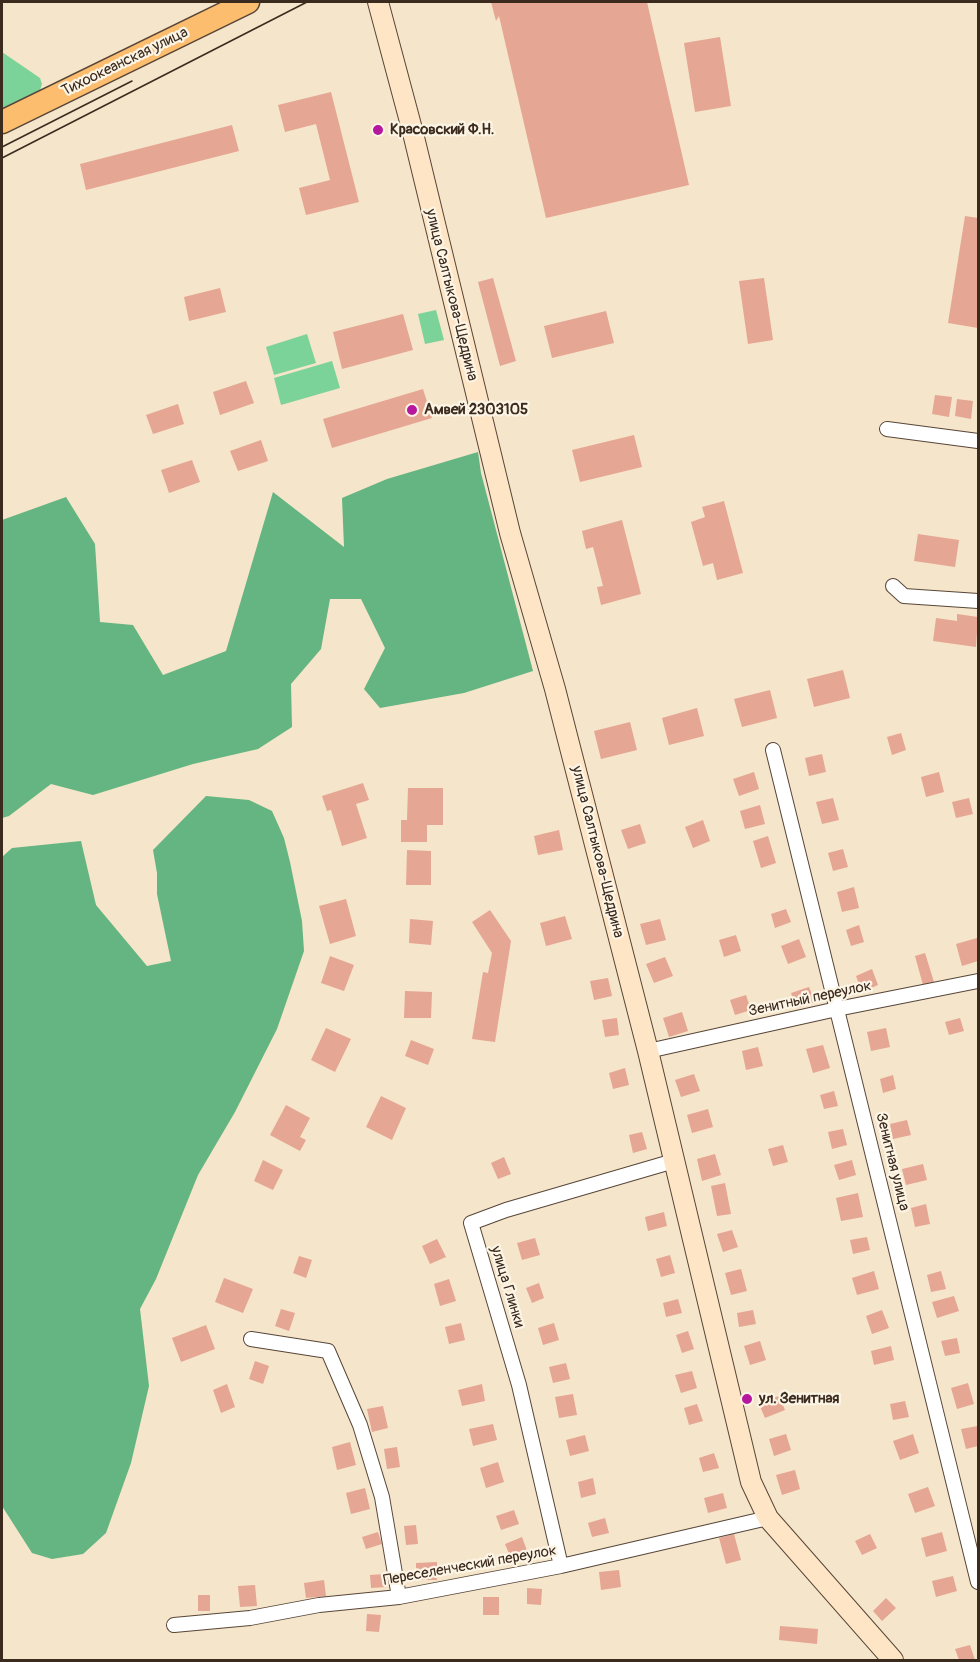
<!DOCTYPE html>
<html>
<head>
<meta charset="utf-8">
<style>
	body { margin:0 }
	#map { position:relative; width:980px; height:1662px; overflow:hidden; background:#f5e5ca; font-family:Pangolin,sans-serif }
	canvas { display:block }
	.frame { position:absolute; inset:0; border:3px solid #3b2a1e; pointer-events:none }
</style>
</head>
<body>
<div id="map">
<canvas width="980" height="1662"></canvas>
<div class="frame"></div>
</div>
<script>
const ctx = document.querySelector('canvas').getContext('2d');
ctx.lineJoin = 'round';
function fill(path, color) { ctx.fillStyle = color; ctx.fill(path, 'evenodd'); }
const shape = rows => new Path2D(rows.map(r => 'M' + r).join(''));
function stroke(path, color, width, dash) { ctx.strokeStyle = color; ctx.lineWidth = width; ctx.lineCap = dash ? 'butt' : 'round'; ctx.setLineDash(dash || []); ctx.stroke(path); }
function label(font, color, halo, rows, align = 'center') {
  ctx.font = font + ' Pangolin,sans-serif'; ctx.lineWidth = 4.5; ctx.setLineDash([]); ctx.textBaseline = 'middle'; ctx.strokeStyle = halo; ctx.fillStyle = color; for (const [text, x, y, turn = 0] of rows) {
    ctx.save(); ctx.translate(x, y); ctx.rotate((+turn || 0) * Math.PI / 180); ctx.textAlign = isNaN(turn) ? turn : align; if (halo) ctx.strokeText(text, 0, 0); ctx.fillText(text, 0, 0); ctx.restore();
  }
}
fill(shape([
	[2,52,40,78,42,84,40,90,2,110],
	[436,310,444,340,425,344,418,314],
	[307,334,316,363,274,375,266,347],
	[332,361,340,388,281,405,274,378]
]), '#7bd399');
fill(shape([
	[478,452,481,473,533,671,464,693,380,708,364,689,385,648,361,599,330,599,321,649,291,684,292,727,258,749,193,764,93,795,51,784,9,816,2,818,2,520,66,497,95,544,100,622,133,625,163,675,226,651,273,492,344,547,342,498,387,479],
	[206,796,249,800,272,811,284,838,290,862,302,921,304,951,277,1029,235,1112,198,1175,156,1279,140,1309,149,1386,131,1463,106,1533,83,1554,52,1559,32,1553,2,1506,2,857,12,848,81,841,96,905,147,966,171,961,157,894,157,873,153,850]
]), '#64b581');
fill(shape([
	[491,2,647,2,689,185,546,218,499,16,496,21],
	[720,37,731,106,695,112,684,43],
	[331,92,359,202,306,215,299,188,330,180,316,124,285,132,278,105],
	[232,125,239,151,86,190,80,164],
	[965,216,978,218,978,328,948,323],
	[493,278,516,361,500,366,478,282],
	[764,278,773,340,748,344,739,281],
	[220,288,226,312,189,321,184,297],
	[606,311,614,343,552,358,544,326],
	[403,314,413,350,342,369,333,332],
	[246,381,254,403,220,415,213,392],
	[423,389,432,418,332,448,323,419],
	[935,395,952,397,949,417,932,414],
	[957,399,973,401,971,419,955,416],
	[178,404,184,424,153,434,146,415],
	[634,435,642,467,580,482,572,450],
	[261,440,268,461,238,471,230,451],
	[192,460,200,482,169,493,161,470],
	[724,501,743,573,717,580,713,563,703,566,691,522,705,517,702,507],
	[622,520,641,594,601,605,597,587,603,586,593,547,586,549,582,531],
	[918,534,959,540,955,567,914,561],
	[957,614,978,617,976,647,933,641,936,618,957,621],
	[843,670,850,698,814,707,807,679],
	[770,690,777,718,742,727,734,699],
	[697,708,704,736,669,745,662,718],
	[630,722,637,750,601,759,594,731],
	[901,733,906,750,892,755,887,737],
	[822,754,826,772,809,776,805,758],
	[754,772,759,789,739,796,733,779],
	[939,772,944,792,926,797,921,777],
	[363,783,369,800,356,804,367,838,342,846,331,810,327,811,322,796],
	[408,788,443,788,443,825,427,825,427,842,401,842,401,820,407,820],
	[833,798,839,820,822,824,816,802],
	[969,798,973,814,956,818,952,802],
	[760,805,765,824,745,829,740,811],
	[703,820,710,841,693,848,685,827],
	[640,824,646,843,628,849,621,830],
	[559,830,563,850,538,855,534,836],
	[768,836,776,863,761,868,753,841],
	[843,849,848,867,833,871,828,853],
	[407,850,431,851,431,885,406,885],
	[854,887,859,908,842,912,837,892],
	[346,899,356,936,330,944,319,906],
	[786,909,791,922,775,928,771,914],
	[490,910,511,941,495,1042,472,1039,483,972,488,973,492,953,472,922],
	[565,916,572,939,546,946,540,923],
	[410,919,433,921,431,945,409,943],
	[660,919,666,940,646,945,640,924],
	[859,925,864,942,851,946,846,930],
	[736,935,741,951,724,957,719,940],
	[977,938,978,961,962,966,956,944],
	[799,939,806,957,788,964,781,946],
	[925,953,934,982,923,985,915,956],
	[330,956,354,965,344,991,321,983],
	[665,957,673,976,654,983,646,964],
	[872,969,878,985,862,992,856,976],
	[608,978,612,996,594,1000,590,981],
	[809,987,815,1002,796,1008,791,993],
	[405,991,432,992,431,1018,404,1018],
	[746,995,751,1010,735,1015,730,1000],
	[682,1012,688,1031,669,1037,663,1018],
	[617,1018,619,1035,605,1037,602,1020],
	[960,1018,964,1031,949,1035,945,1022],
	[326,1028,351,1039,335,1072,311,1060],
	[886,1028,890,1047,871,1051,867,1032],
	[411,1040,434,1049,428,1065,405,1056],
	[823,1045,830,1068,813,1073,806,1049],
	[758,1047,763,1066,746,1070,742,1051],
	[625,1068,629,1085,613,1089,609,1073],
	[694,1074,700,1091,681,1097,675,1080],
	[893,1075,896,1089,883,1093,880,1079],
	[834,1091,838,1106,824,1109,820,1095],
	[381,1096,406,1108,392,1140,366,1127],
	[286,1105,310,1118,300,1137,306,1140,300,1151,270,1135],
	[708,1109,713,1127,692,1133,687,1115],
	[907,1120,911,1135,893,1139,890,1124],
	[843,1129,847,1145,832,1149,828,1132],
	[642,1132,647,1149,633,1153,629,1135],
	[783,1145,788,1162,773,1166,768,1149],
	[715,1154,721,1175,702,1181,697,1159],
	[504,1157,511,1174,498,1179,491,1163],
	[263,1160,283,1170,273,1190,254,1181],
	[852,1160,856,1175,839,1180,834,1165],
	[923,1164,927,1180,906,1185,902,1169],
	[725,1183,731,1214,717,1216,711,1186],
	[858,1193,863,1217,841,1221,836,1198],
	[926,1204,930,1224,915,1227,911,1208],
	[664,1212,667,1226,648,1231,645,1217],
	[732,1230,738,1247,723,1252,717,1234],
	[867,1237,870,1250,853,1254,850,1240],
	[535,1238,540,1255,522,1260,517,1243],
	[437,1239,446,1257,430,1264,422,1246],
	[670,1255,675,1273,661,1277,656,1259],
	[299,1256,312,1260,306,1278,293,1273],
	[741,1269,747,1291,731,1295,725,1273],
	[874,1271,879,1289,857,1295,852,1278],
	[941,1271,946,1289,931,1292,927,1275],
	[224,1278,253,1289,243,1313,215,1302],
	[449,1279,456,1301,440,1306,434,1284],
	[539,1283,544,1298,532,1303,526,1288],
	[954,1296,959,1311,937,1318,932,1302],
	[678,1299,682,1313,666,1317,663,1303],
	[281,1309,295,1313,289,1331,275,1326],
	[753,1310,756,1324,739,1327,737,1313],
	[882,1310,889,1328,872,1334,866,1316],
	[461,1323,465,1340,449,1344,445,1327],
	[554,1323,559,1340,543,1345,538,1328],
	[206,1325,215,1349,181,1362,172,1338],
	[688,1331,694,1349,682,1353,676,1335],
	[957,1338,960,1353,945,1356,941,1341],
	[760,1341,766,1360,750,1365,744,1346],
	[891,1346,894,1360,874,1365,871,1351],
	[255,1361,269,1366,263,1384,249,1379],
	[566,1363,570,1379,553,1383,549,1367],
	[692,1371,697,1388,681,1393,675,1375],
	[968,1383,974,1404,957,1409,951,1388],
	[227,1384,235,1407,221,1413,213,1390],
	[482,1384,485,1401,462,1406,458,1390],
	[573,1394,577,1415,559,1418,555,1397],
	[779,1396,785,1410,765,1418,759,1404],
	[905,1401,909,1417,893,1420,890,1404],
	[697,1404,703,1421,689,1425,684,1408],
	[383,1406,388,1428,372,1432,367,1409],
	[493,1424,497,1440,473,1446,469,1429],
	[978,1426,978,1446,966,1449,961,1429],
	[786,1434,791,1450,774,1456,769,1439],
	[913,1434,919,1453,900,1460,893,1441],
	[585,1435,589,1451,570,1456,566,1440],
	[350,1442,356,1465,337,1470,332,1447],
	[397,1447,400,1467,387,1469,384,1449],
	[714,1453,719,1468,703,1472,699,1458],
	[498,1462,504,1482,486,1488,480,1468],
	[795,1470,800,1489,782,1495,776,1475],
	[593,1478,596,1494,581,1498,578,1482],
	[928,1487,935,1506,915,1513,908,1494],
	[365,1488,370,1509,351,1514,346,1493],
	[723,1493,727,1508,708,1513,704,1498],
	[514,1510,519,1524,501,1530,496,1516],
	[605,1518,609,1533,592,1537,588,1523],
	[416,1525,418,1544,406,1545,404,1526],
	[378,1532,382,1544,366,1549,362,1537],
	[942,1532,947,1551,926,1557,921,1538],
	[734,1534,741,1560,726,1564,719,1538],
	[870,1534,877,1548,862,1555,855,1541],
	[522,1537,529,1556,513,1563,505,1544],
	[437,1562,437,1580,416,1580,416,1563],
	[619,1570,621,1587,601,1590,599,1572],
	[386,1574,387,1587,371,1588,370,1575],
	[953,1576,957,1591,936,1597,932,1581],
	[324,1580,326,1596,306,1598,304,1583],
	[255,1585,257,1606,240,1607,238,1586],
	[527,1588,542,1589,541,1605,527,1604],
	[198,1595,210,1595,210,1611,198,1611],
	[483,1597,499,1597,499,1615,483,1615],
	[886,1598,896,1608,882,1621,873,1611],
	[367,1614,381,1615,379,1632,366,1631],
	[780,1626,818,1629,817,1644,779,1640],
	[970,1645,975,1660,959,1660,955,1649]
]), '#e5a694');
const street = shape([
	[887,429,978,441],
	[893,586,904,596,978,601],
	[773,750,978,1582],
	[648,1051,837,1009,978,981],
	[251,1339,328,1351,360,1425,382,1497,399,1597],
	[561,1566,519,1385,471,1223,506,1210,674,1161],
	[174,1625,250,1618,319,1605,399,1597,561,1566,768,1518]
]);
const secondary = shape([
	[378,2,412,129,510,533,555,689,648,1051,751,1482,768,1518,893,1660]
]);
const primary = shape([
	[2,122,248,2]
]);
stroke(street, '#574638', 16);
stroke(secondary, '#574638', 22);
stroke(primary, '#574638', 25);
stroke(street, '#fff', 14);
stroke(secondary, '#fee5c5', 20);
stroke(primary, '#fcbd6f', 22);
stroke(shape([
	[2,147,132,81],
	[2,158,307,2]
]), '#3b2a1e', 1.5);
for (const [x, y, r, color] of [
	[378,130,6,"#b5179e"],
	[412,410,6,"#b5179e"],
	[747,1399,6,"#b5179e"]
]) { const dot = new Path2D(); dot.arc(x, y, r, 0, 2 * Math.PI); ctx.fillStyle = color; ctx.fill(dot); stroke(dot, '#fcf5e5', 2); }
label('15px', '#3b2a1e', '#fcf5e5', [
	["Тихоокеанская улица",125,62,-26],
	["улица Салтыкова-Щедрина",451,295,76],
	["улица Салтыкова-Щедрина",597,852,76],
	["Зенитный переулок",810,999,-12],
	["Зенитная улица",892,1162,76],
	["улица Глинки",507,1287,73],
	["Переселенческий переулок",470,1566,-10]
]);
label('bold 15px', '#3b2a1e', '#fcf5e5', [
	["Красовский Ф.Н.",390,130],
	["Амвей 2303105",424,410],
	["ул. Зенитная",759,1399]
], 'left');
</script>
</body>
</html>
